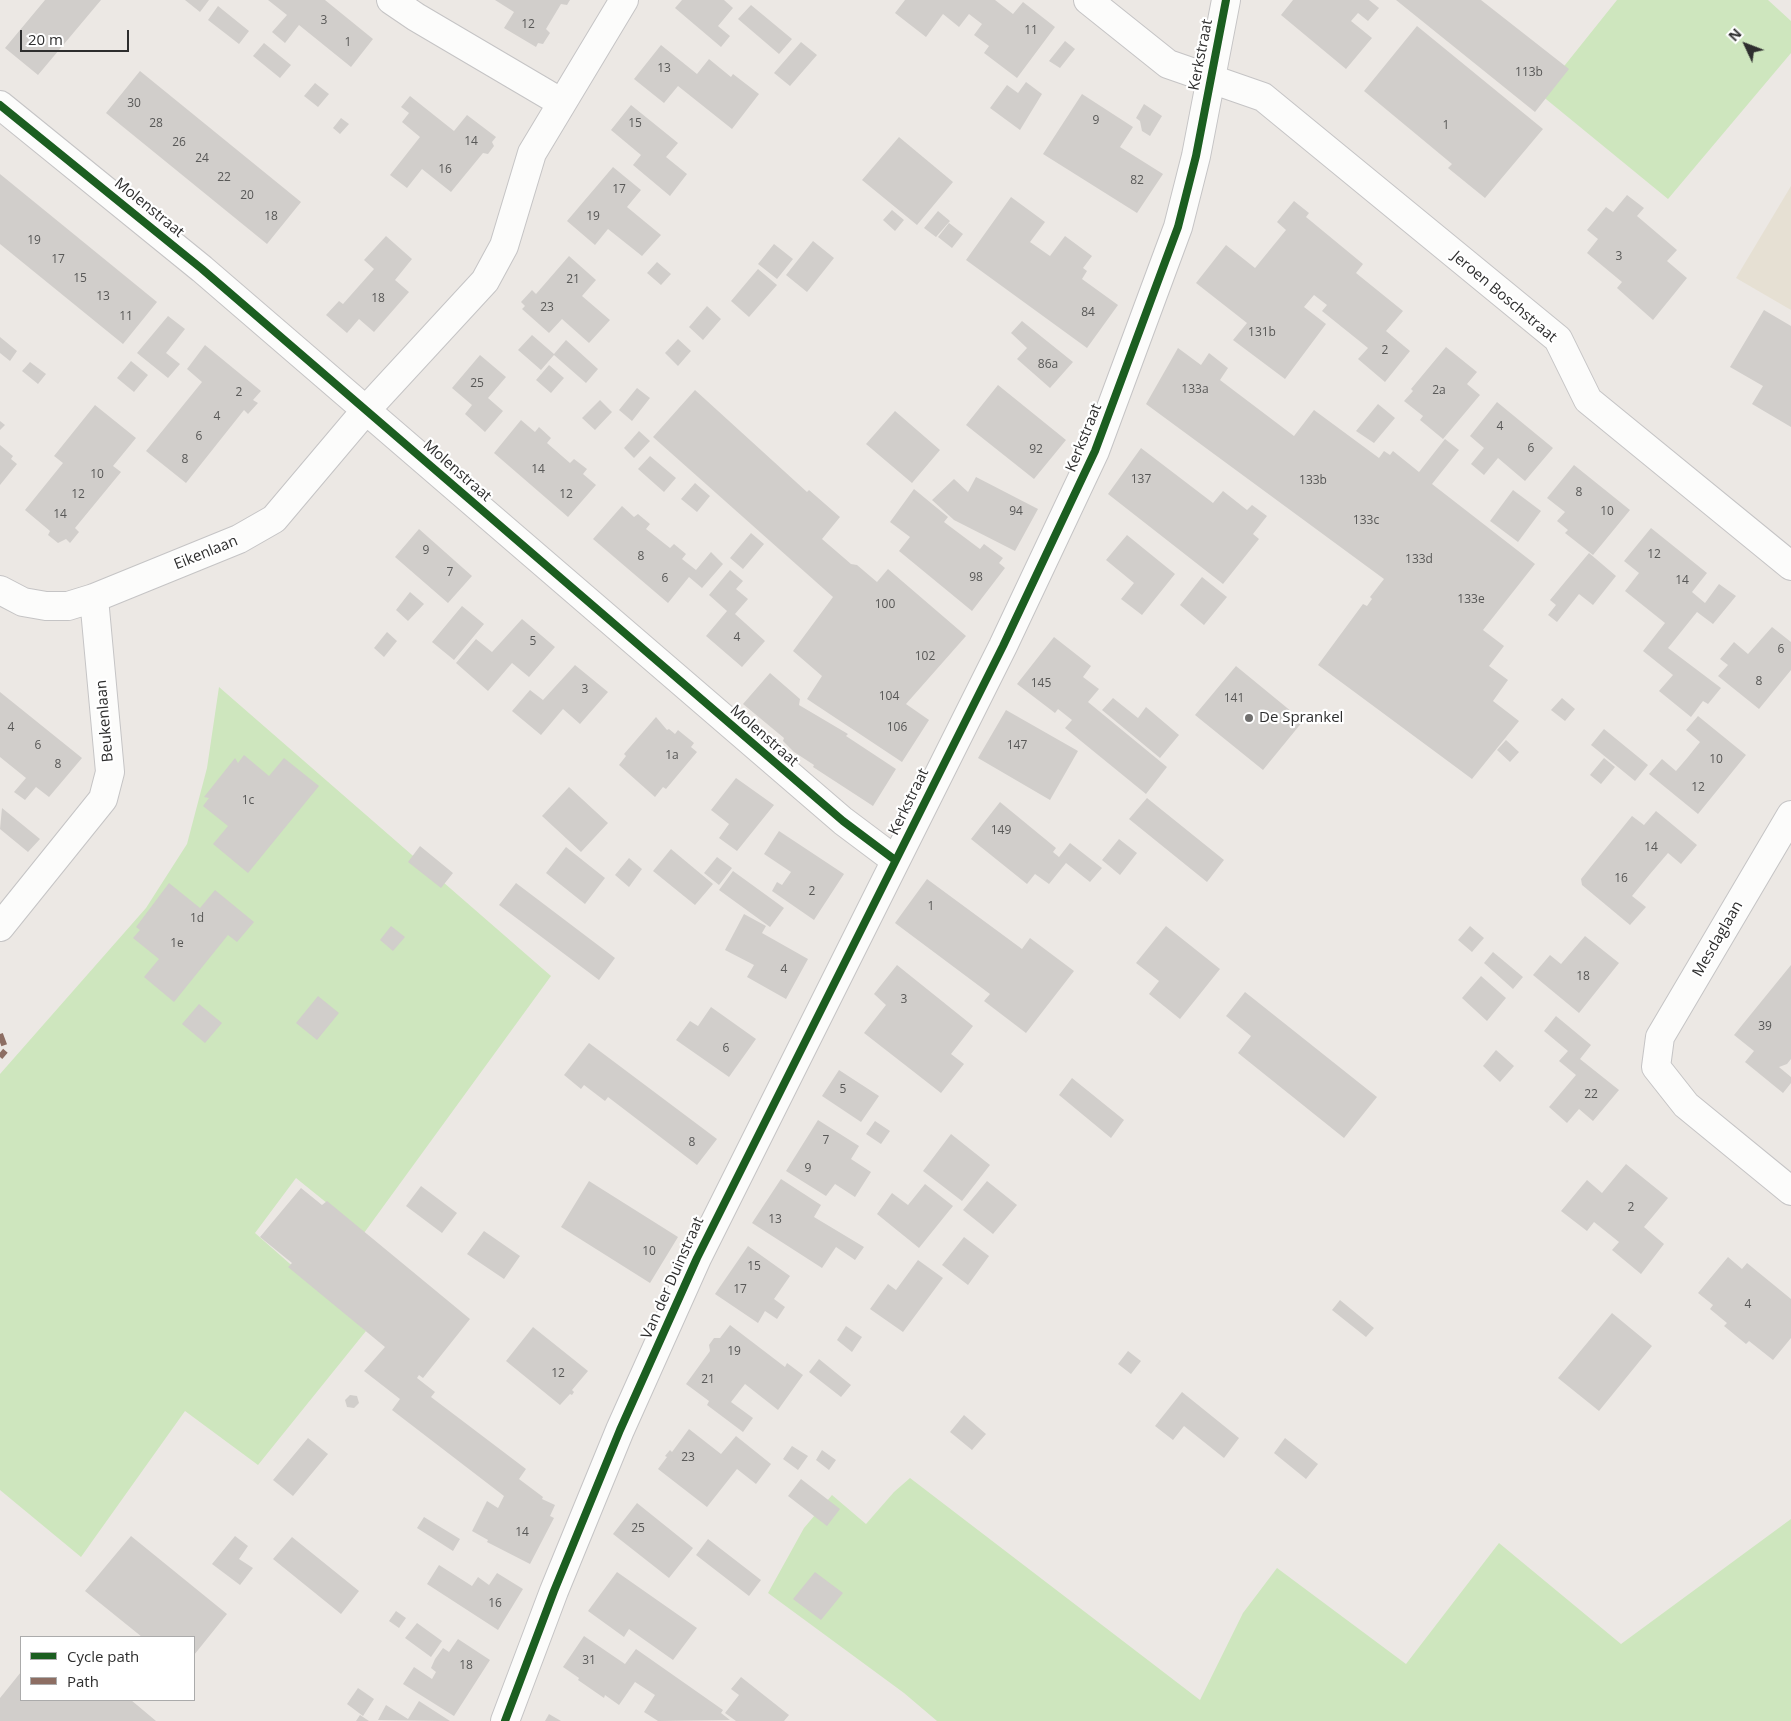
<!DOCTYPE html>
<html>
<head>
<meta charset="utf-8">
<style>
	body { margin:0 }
	#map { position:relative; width:1791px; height:1721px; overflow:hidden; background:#ece8e4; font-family:"Open Sans",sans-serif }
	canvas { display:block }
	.legend { position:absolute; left:20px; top:1636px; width:175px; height:65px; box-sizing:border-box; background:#fff; border:1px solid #ababab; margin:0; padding:6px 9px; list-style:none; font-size:15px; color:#2e2e2e }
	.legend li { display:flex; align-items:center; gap:10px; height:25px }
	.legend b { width:25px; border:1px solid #ababab }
	.north { position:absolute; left:1721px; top:20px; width:50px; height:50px; -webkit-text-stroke:4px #fff; paint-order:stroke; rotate:313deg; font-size:14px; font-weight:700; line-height:20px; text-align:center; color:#2e2e2e }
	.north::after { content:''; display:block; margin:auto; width:18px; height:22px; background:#2e2e2e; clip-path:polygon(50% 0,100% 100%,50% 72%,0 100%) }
	.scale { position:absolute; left:20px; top:30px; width:109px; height:22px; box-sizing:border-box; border:2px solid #2e2e2e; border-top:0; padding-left:6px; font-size:15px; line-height:18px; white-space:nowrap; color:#2e2e2e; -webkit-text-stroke:4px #fff; paint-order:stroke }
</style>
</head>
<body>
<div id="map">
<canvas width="1791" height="1721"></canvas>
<ul class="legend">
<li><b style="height:6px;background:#1b5e20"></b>Cycle path</li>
<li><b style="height:6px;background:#8d6e63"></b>Path</li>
</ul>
<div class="north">N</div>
<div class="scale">20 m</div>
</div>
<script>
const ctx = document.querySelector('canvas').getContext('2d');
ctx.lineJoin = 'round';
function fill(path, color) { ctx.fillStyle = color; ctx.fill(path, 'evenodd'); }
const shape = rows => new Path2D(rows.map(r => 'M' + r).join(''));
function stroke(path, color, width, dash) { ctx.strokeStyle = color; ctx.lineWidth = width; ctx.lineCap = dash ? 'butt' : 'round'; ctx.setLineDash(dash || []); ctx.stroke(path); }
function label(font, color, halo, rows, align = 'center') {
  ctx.font = font + ' "Open Sans",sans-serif'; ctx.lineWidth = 4.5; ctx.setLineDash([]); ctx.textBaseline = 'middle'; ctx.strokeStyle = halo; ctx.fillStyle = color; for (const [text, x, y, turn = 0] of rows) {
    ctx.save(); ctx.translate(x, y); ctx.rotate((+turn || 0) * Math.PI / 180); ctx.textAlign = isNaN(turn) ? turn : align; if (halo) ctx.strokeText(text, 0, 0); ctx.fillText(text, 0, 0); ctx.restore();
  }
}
fill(shape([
	[1791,186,1791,310,1736,278]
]), '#e6e0d3');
fill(shape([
	[1617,0,1768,0,1791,21,1791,53,1668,199,1541,95],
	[219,687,551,976,364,1233,296,1178,255,1233,366,1331,258,1465,185,1411,81,1557,0,1490,0,1074,146,908,187,844,207,768],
	[910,1478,1200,1700,1243,1613,1277,1568,1406,1664,1499,1543,1621,1644,1791,1519,1791,1721,937,1721,904,1693,768,1593,804,1528,832,1495,866,1524,894,1492]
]), '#cee6be');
fill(shape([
	[45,0,101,0,38,75,5,48],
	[185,0,209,0,200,12],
	[268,0,325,0,373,39,351,67,299,25,285,43,272,32,287,15],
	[495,0,570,0,567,5,561,4,546,29,550,33,543,44,538,43,536,47,504,28,514,12],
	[682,0,724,0,733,8,718,26,730,36,721,47,675,8],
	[905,0,995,0,1013,14,1023,2,1055,27,1017,78,984,53,989,46,974,35,982,24,969,14,959,27,943,14,926,37,895,13],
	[1293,0,1369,0,1379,8,1368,21,1358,13,1351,21,1372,38,1346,69,1281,15],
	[1396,0,1481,0,1569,69,1535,112],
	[751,5,792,39,779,54,738,19],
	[218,6,249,31,239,44,208,20],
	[1417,26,1543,129,1485,198,1448,168,1452,164,1364,91],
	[1065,41,1075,49,1060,68,1049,61],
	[801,42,817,55,790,86,774,73],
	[264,43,291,65,280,78,253,56],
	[661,45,697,74,709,59,731,77,733,74,759,94,732,129,678,86,664,103,634,79],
	[140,71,301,202,267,244,106,113],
	[1026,82,1042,94,1020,130,990,108,1007,85,1018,93],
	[315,83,329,94,318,107,304,96],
	[1082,94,1133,127,1120,147,1163,174,1137,213,1043,154],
	[410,96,454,131,467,115,496,137,492,142,494,146,488,154,483,153,451,192,422,169,407,188,390,175,420,137,402,122,409,113,401,107],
	[1144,104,1162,116,1150,136,1142,131,1140,121,1136,118],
	[631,105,678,143,666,157,687,174,670,196,633,165,641,155,611,130],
	[341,118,349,124,340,134,333,128],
	[899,137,953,182,917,225,862,180],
	[613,167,641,190,627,207,661,235,642,256,608,229,595,245,567,221],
	[0,174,157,302,123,344,0,244],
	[1627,195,1644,208,1637,216,1677,250,1667,261,1687,278,1653,320,1617,288,1622,282,1587,253,1598,239,1587,230,1606,207,1613,212],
	[1011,197,1045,222,1030,242,1050,256,1065,236,1092,256,1083,268,1087,271,1082,279,1118,305,1087,348,966,260],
	[1294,201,1309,213,1306,217,1363,264,1356,273,1403,311,1386,331,1410,351,1385,382,1358,359,1368,348,1322,311,1327,305,1314,295,1304,307,1326,324,1285,379,1233,340,1247,323,1196,283,1226,245,1255,268,1286,230,1277,222],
	[892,210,904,220,895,231,883,220],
	[938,211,950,221,936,237,924,228],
	[949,223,963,234,952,248,938,237],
	[386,236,412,259,395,280,409,292,374,332,359,319,347,333,326,315,339,301,343,304,374,269,364,260],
	[813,241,834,258,807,292,786,275],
	[774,244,793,259,777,279,758,264],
	[569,256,596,280,582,296,610,320,589,343,562,319,549,333,522,309,525,306,521,302,532,290,536,294],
	[657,262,671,274,661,285,647,273],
	[758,269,777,285,749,317,731,301],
	[707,306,721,319,703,340,689,327],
	[1764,310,1791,326,1791,427,1752,404,1763,386,1730,367],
	[168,316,185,329,166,353,180,364,168,378,137,353],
	[1022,321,1073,362,1050,388,1017,359,1027,348,1011,333],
	[532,335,554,354,566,340,598,369,586,383,554,355,541,370,518,350],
	[0,337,17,351,10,361,0,353],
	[678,339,691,351,678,366,665,353],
	[205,345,261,391,253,400,258,403,248,414,244,410,186,483,146,451,202,382,187,369],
	[1446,347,1477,372,1467,384,1480,395,1443,439,1420,420,1423,416,1404,401,1413,391,1411,389],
	[1178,348,1201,365,1209,353,1228,368,1220,380,1294,436,1314,410,1379,458,1384,451,1390,455,1393,451,1419,472,1445,439,1459,450,1432,484,1535,564,1483,630,1504,646,1489,666,1508,680,1493,701,1519,721,1472,779,1318,665,1363,604,1367,606,1372,599,1370,597,1384,579,1146,404],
	[480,355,506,377,488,398,503,411,485,432,465,414,472,405,452,388],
	[131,361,148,375,134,392,117,378],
	[30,362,46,374,38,384,22,371],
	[549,365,564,378,551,393,536,380],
	[998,385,1066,440,1034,479,966,425],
	[637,388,650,398,632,421,619,410],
	[695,390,807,492,809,490,840,517,822,539,851,564,857,565,877,582,888,569,966,636,906,704,929,720,902,762,807,699,822,676,793,651,833,597,653,437],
	[600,400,612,412,595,430,582,418],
	[1497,402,1553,448,1525,481,1498,458,1484,475,1471,464,1484,448,1470,436],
	[1378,404,1395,418,1374,443,1356,431],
	[95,405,136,438,113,466,121,472,75,528,79,532,70,543,66,539,58,543,48,535,50,531,25,510,63,463,54,456],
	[895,411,940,450,912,483,866,444],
	[521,420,535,432,539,427,551,438,547,443,570,463,574,459,587,469,583,474,596,485,568,517,494,453],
	[0,421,5,425,0,430],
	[639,431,650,441,634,458,624,448],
	[0,445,13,456,11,459,17,464,0,485],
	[1141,448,1213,503,1223,491,1247,510,1252,505,1267,516,1253,534,1259,539,1223,584,1108,494],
	[650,456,676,478,664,492,638,469],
	[1574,465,1630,510,1593,555,1565,533,1568,530,1557,521,1565,512,1547,498],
	[976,477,1038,509,1015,551,954,520,932,500,954,479,968,492],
	[695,483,710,496,697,512,681,499],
	[914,489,948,517,944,522,980,549,984,544,1003,558,999,563,1005,568,972,611,899,551,910,537,890,522],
	[1513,490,1541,511,1518,542,1490,521],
	[622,506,634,517,638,514,650,524,646,529,670,548,674,544,686,554,682,559,696,570,711,552,723,564,702,588,689,577,668,603,593,539],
	[1651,528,1707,573,1692,592,1705,603,1719,584,1736,596,1713,624,1697,612,1668,648,1721,688,1708,704,1703,701,1691,717,1659,691,1673,675,1643,651,1665,623,1625,591,1639,573,1624,561],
	[419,529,472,576,448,603,395,557],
	[751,533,764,544,743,569,730,558],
	[1127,535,1175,574,1142,615,1121,599,1134,583,1106,560],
	[1589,553,1616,576,1593,605,1579,594,1557,622,1548,615,1556,605,1550,600],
	[730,570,743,581,736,589,748,599,735,614,765,641,742,667,706,636,727,611,709,595],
	[1202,577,1227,597,1204,625,1180,605],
	[410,592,424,604,408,621,396,610],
	[462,606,484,624,454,660,432,642],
	[522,619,555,647,529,677,512,663,488,691,456,663,476,639,492,652],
	[1772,627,1791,642,1791,670,1759,709,1718,676,1728,665,1720,659,1734,642,1748,654],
	[387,632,397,641,384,657,374,648],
	[1054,637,1091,666,1083,677,1099,689,1088,702,1167,767,1146,794,1065,728,1072,720,1058,709,1055,713,1017,684],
	[575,665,608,692,580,724,563,709,541,735,512,711,530,690,543,700],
	[1236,666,1303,721,1263,770,1195,715],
	[770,673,800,699,799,705,848,734,846,736,896,769,873,806,813,767,814,765,794,752,783,741,784,738,743,704],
	[0,692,82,758,49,797,36,787,25,800,14,792,26,778,0,757],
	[1113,698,1138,718,1146,707,1179,735,1160,758,1102,710],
	[1562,698,1575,709,1565,721,1551,710],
	[1006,710,1078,751,1050,800,978,758],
	[1698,716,1746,755,1698,814,1649,774,1662,759,1676,771,1688,757,1700,742,1686,730],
	[656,717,667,730,669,729,675,734,678,730,694,743,691,747,697,752,666,789,663,787,655,797,619,765,626,756,624,754],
	[1604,729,1648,765,1635,781,1591,745],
	[1506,740,1519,752,1510,762,1497,750],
	[244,755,269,776,284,758,319,786,248,873,213,844,228,826,203,806,209,798,204,797,235,758,238,763],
	[1604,758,1615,767,1601,784,1590,775],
	[736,778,774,805,737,851,719,838,729,824,711,810],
	[569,787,608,823,581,852,542,816],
	[1147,798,1224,860,1207,882,1129,819],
	[1000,802,1056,848,1053,852,1059,857,1070,843,1102,868,1090,882,1066,863,1049,884,1035,874,1027,884,971,839],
	[2,808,40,839,28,852,0,829],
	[1656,811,1697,845,1681,864,1668,853,1650,874,1632,896,1646,907,1630,925,1582,885,1581,879,1632,816,1644,825],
	[779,831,844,874,814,920,772,891,777,882,782,885,791,872,764,854],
	[1119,839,1137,853,1120,875,1102,860],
	[420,846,453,873,441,888,408,862],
	[566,847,605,878,585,904,546,873],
	[671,849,713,884,695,905,653,871],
	[717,857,732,868,719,885,704,873],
	[629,858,642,869,629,887,615,875],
	[733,871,784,908,770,927,719,890],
	[927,879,1022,949,1030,938,1074,971,1026,1033,984,1001,990,994,895,923],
	[169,883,200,908,215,890,254,922,237,942,228,935,174,1002,144,977,159,959,133,938,140,930,136,927],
	[516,883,615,958,599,980,499,905],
	[744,914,766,926,762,933,808,959,786,999,747,977,754,965,725,950],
	[391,926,405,937,393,951,380,940],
	[1166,926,1220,969,1180,1019,1149,994,1159,981,1136,963],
	[1470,926,1484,938,1472,952,1458,940],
	[1585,936,1619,963,1579,1013,1533,975,1550,955,1561,964],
	[1493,952,1523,977,1513,989,1484,963],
	[897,965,973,1026,951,1054,964,1064,941,1093,864,1033,886,1005,874,994],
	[1791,965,1791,1059,1787,1064,1779,1067,1791,1077,1791,1083,1783,1093,1745,1062,1754,1051,1734,1035],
	[1481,976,1506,998,1487,1021,1462,998],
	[1245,992,1377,1097,1344,1138,1238,1053,1251,1036,1226,1016],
	[318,996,339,1013,317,1040,296,1023],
	[199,1004,222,1023,205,1043,182,1024],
	[711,1007,756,1039,729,1077,676,1040,690,1021,698,1026],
	[1556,1016,1591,1045,1580,1059,1619,1090,1593,1121,1579,1109,1567,1123,1549,1107,1576,1075,1559,1061,1568,1051,1544,1031],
	[589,1043,717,1139,697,1165,608,1097,605,1101,584,1085,581,1089,564,1075],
	[1496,1050,1514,1066,1500,1082,1483,1066],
	[839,1070,879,1096,861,1122,822,1096],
	[1072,1078,1124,1120,1111,1138,1059,1095],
	[818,1120,859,1146,851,1159,871,1172,855,1197,835,1184,826,1196,786,1171],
	[875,1121,890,1131,881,1144,866,1134],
	[951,1134,990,1165,962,1201,923,1171],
	[1626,1164,1668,1198,1644,1227,1664,1244,1641,1274,1612,1250,1619,1242,1594,1222,1587,1231,1561,1211,1587,1180,1602,1193],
	[781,1179,821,1205,814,1217,864,1247,855,1260,836,1247,822,1268,752,1223],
	[589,1181,678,1237,650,1283,561,1227],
	[987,1181,1017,1205,993,1234,963,1210],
	[925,1184,953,1206,919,1248,877,1214,892,1193,908,1205],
	[421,1186,457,1213,442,1233,406,1206],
	[301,1188,322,1205,327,1201,470,1319,423,1378,419,1375,417,1378,435,1392,431,1397,526,1469,519,1479,543,1497,542,1499,555,1505,550,1516,554,1518,530,1564,487,1542,488,1540,472,1531,487,1501,498,1508,504,1496,392,1410,400,1399,364,1371,385,1347,288,1267,292,1263,260,1237],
	[484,1231,520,1256,504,1279,467,1254],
	[964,1237,989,1256,968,1285,942,1265],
	[748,1246,790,1276,774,1299,785,1307,777,1319,765,1311,758,1323,715,1294],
	[1728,1257,1742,1269,1747,1263,1791,1299,1791,1338,1773,1360,1749,1341,1746,1344,1724,1326,1727,1323,1710,1309,1713,1305,1698,1293],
	[918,1260,943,1278,903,1332,870,1309,888,1284,896,1290],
	[1340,1300,1374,1328,1366,1337,1332,1310],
	[1612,1313,1652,1346,1599,1411,1558,1378],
	[730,1325,785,1367,787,1363,803,1375,778,1410,745,1384,731,1402,753,1418,743,1432,707,1405,709,1401,686,1384,710,1351,709,1345,714,1338,720,1338],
	[846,1326,862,1337,852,1352,837,1340],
	[533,1327,588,1371,572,1390,574,1392,572,1395,570,1394,560,1405,506,1361],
	[1128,1351,1141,1361,1131,1374,1118,1364],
	[819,1359,851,1385,841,1397,809,1372],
	[1182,1392,1239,1438,1224,1458,1184,1426,1173,1440,1155,1426],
	[350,1395,357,1396,359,1403,354,1408,347,1407,345,1400],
	[964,1415,986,1434,972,1450,950,1432],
	[689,1429,721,1454,736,1436,771,1464,756,1484,737,1469,707,1507,658,1469,667,1457,665,1456,670,1450,672,1452],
	[308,1438,328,1454,293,1496,273,1480],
	[1285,1438,1318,1464,1306,1479,1274,1453],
	[792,1446,808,1456,798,1470,783,1459],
	[822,1450,836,1460,829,1470,816,1460],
	[801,1479,840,1509,827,1526,788,1496],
	[637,1503,693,1548,669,1578,613,1534],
	[424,1517,460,1539,453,1551,417,1528],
	[131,1536,227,1614,194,1655,194,1637,142,1637,85,1591],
	[235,1536,248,1546,239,1559,253,1568,240,1585,212,1564],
	[292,1537,359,1591,341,1614,273,1559],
	[708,1539,761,1580,749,1596,696,1555],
	[439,1565,472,1586,478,1577,489,1585,497,1573,523,1589,498,1630,427,1584],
	[617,1572,697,1628,673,1660,629,1629,624,1637,588,1611],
	[815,1572,843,1593,821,1620,793,1599],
	[396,1611,406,1618,399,1628,389,1621],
	[417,1623,442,1641,431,1657,405,1638],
	[584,1636,625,1664,636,1649,723,1710,721,1713,730,1720,658,1721,644,1712,655,1695,635,1682,619,1705,605,1695,604,1698,578,1680,579,1678,563,1667],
	[458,1639,490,1660,454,1716,403,1684,414,1667,432,1679,436,1672,431,1668,435,1659,443,1648,449,1652],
	[21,1672,21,1700,131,1700,156,1721,0,1721,0,1698],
	[741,1677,789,1715,784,1721,736,1721,725,1713,739,1695,731,1689],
	[358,1688,374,1699,363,1716,347,1704],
	[419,1701,450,1721,378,1720,386,1705,408,1719],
	[549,1714,561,1721,545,1721],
	[360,1715,369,1721,356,1721]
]), '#d1cecb');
const minor = shape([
	[391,0,416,17,562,103],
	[1088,0,1168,64,1263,97,1558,339,1588,400,1791,566],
	[0,105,202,269,843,821,895,860],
	[0,590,23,602,46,606,68,606,94,598,239,539,274,519,366,410,485,281,504,246,532,153,624,0],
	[1791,815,1660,1037,1656,1067,1686,1105,1791,1191],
	[0,927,103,799,110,772,94,598],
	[505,1721,554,1591,620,1430,697,1258,1003,646,1095,451,1178,227,1196,156,1226,0]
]);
stroke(minor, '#c5c4c5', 30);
stroke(minor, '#fcfcfb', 28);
stroke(shape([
	[0,1034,6,1050,0,1057]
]), '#8d6e63', 6, [12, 6]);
stroke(shape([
	[0,105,202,269,843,821,895,860],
	[505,1721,554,1591,620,1430,697,1258,1003,646,1095,451,1178,227,1196,156,1226,0]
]), '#1b5e20', 8);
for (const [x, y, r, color] of [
	[1249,718,5,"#706f6e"]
]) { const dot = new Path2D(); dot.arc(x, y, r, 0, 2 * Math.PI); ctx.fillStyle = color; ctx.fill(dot); stroke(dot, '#fff', 2); }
label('12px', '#585857', null, [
	["3",324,21],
	["12",528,25],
	["11",1031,31],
	["1",348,43],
	["13",664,69],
	["113b",1529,73],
	["30",134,104],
	["9",1096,121],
	["28",156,124],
	["15",635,124],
	["1",1446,126],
	["14",471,142],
	["26",179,143],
	["24",202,159],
	["16",445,170],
	["22",224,178],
	["82",1137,181],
	["17",619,190],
	["20",247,196],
	["18",271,217],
	["19",593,217],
	["19",34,241],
	["3",1619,257],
	["17",58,260],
	["15",80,279],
	["21",573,280],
	["13",103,297],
	["18",378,299],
	["23",547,308],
	["84",1088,313],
	["11",126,317],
	["131b",1262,333],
	["2",1385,351],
	["86a",1048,365],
	["25",477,384],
	["133a",1195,390],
	["2a",1439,391],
	["2",239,393],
	["4",217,417],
	["4",1500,427],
	["6",199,437],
	["6",1531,449],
	["92",1036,450],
	["8",185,460],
	["14",538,470],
	["10",97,475],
	["137",1141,480],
	["133b",1313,481],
	["8",1579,493],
	["12",78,495],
	["12",566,495],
	["94",1016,512],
	["10",1607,512],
	["14",60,515],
	["133c",1366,521],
	["9",426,551],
	["12",1654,555],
	["8",641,557],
	["133d",1419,560],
	["7",450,573],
	["98",976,578],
	["6",665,579],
	["14",1682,581],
	["133e",1471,600],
	["100",885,605],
	["4",737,638],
	["5",533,642],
	["6",1781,650],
	["102",925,657],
	["8",1759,682],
	["145",1041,684],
	["3",585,690],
	["104",889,697],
	["141",1234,699],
	["4",11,728],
	["106",897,728],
	["6",38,746],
	["147",1017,746],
	["1a",672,756],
	["10",1716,760],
	["8",58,765],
	["12",1698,788],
	["1c",248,801],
	["149",1001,831],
	["14",1651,848],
	["16",1621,879],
	["2",812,892],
	["1",931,907],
	["1d",197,919],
	["1e",177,944],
	["4",784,970],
	["18",1583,977],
	["3",904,1000],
	["39",1765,1027],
	["6",726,1049],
	["5",843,1090],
	["22",1591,1095],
	["7",826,1141],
	["8",692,1143],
	["9",808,1169],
	["2",1631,1208],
	["13",775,1220],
	["10",649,1252],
	["15",754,1267],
	["17",740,1290],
	["4",1748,1305],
	["19",734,1352],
	["12",558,1374],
	["21",708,1380],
	["23",688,1458],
	["25",638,1529],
	["14",522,1533],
	["16",495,1604],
	["31",589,1661],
	["18",466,1666]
]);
label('15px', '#2e2e2e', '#fff', [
	["Kerkstraat",1201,55,-79],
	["Molenstraat",149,208,39],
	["Jeroen Boschstraat",1504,297,40],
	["Kerkstraat",1084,438,-68],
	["Molenstraat",457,471,41],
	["Eikenlaan",206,553,-22],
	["Beukenlaan",105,721,-95],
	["Molenstraat",764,736,41],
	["Kerkstraat",909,802,-64],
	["Mesdaglaan",1718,939,-60],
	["Van der Duinstraat",673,1278,-66]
]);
label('15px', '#2e2e2e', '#fff', [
	["De Sprankel",1259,718]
], 'left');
</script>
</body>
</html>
